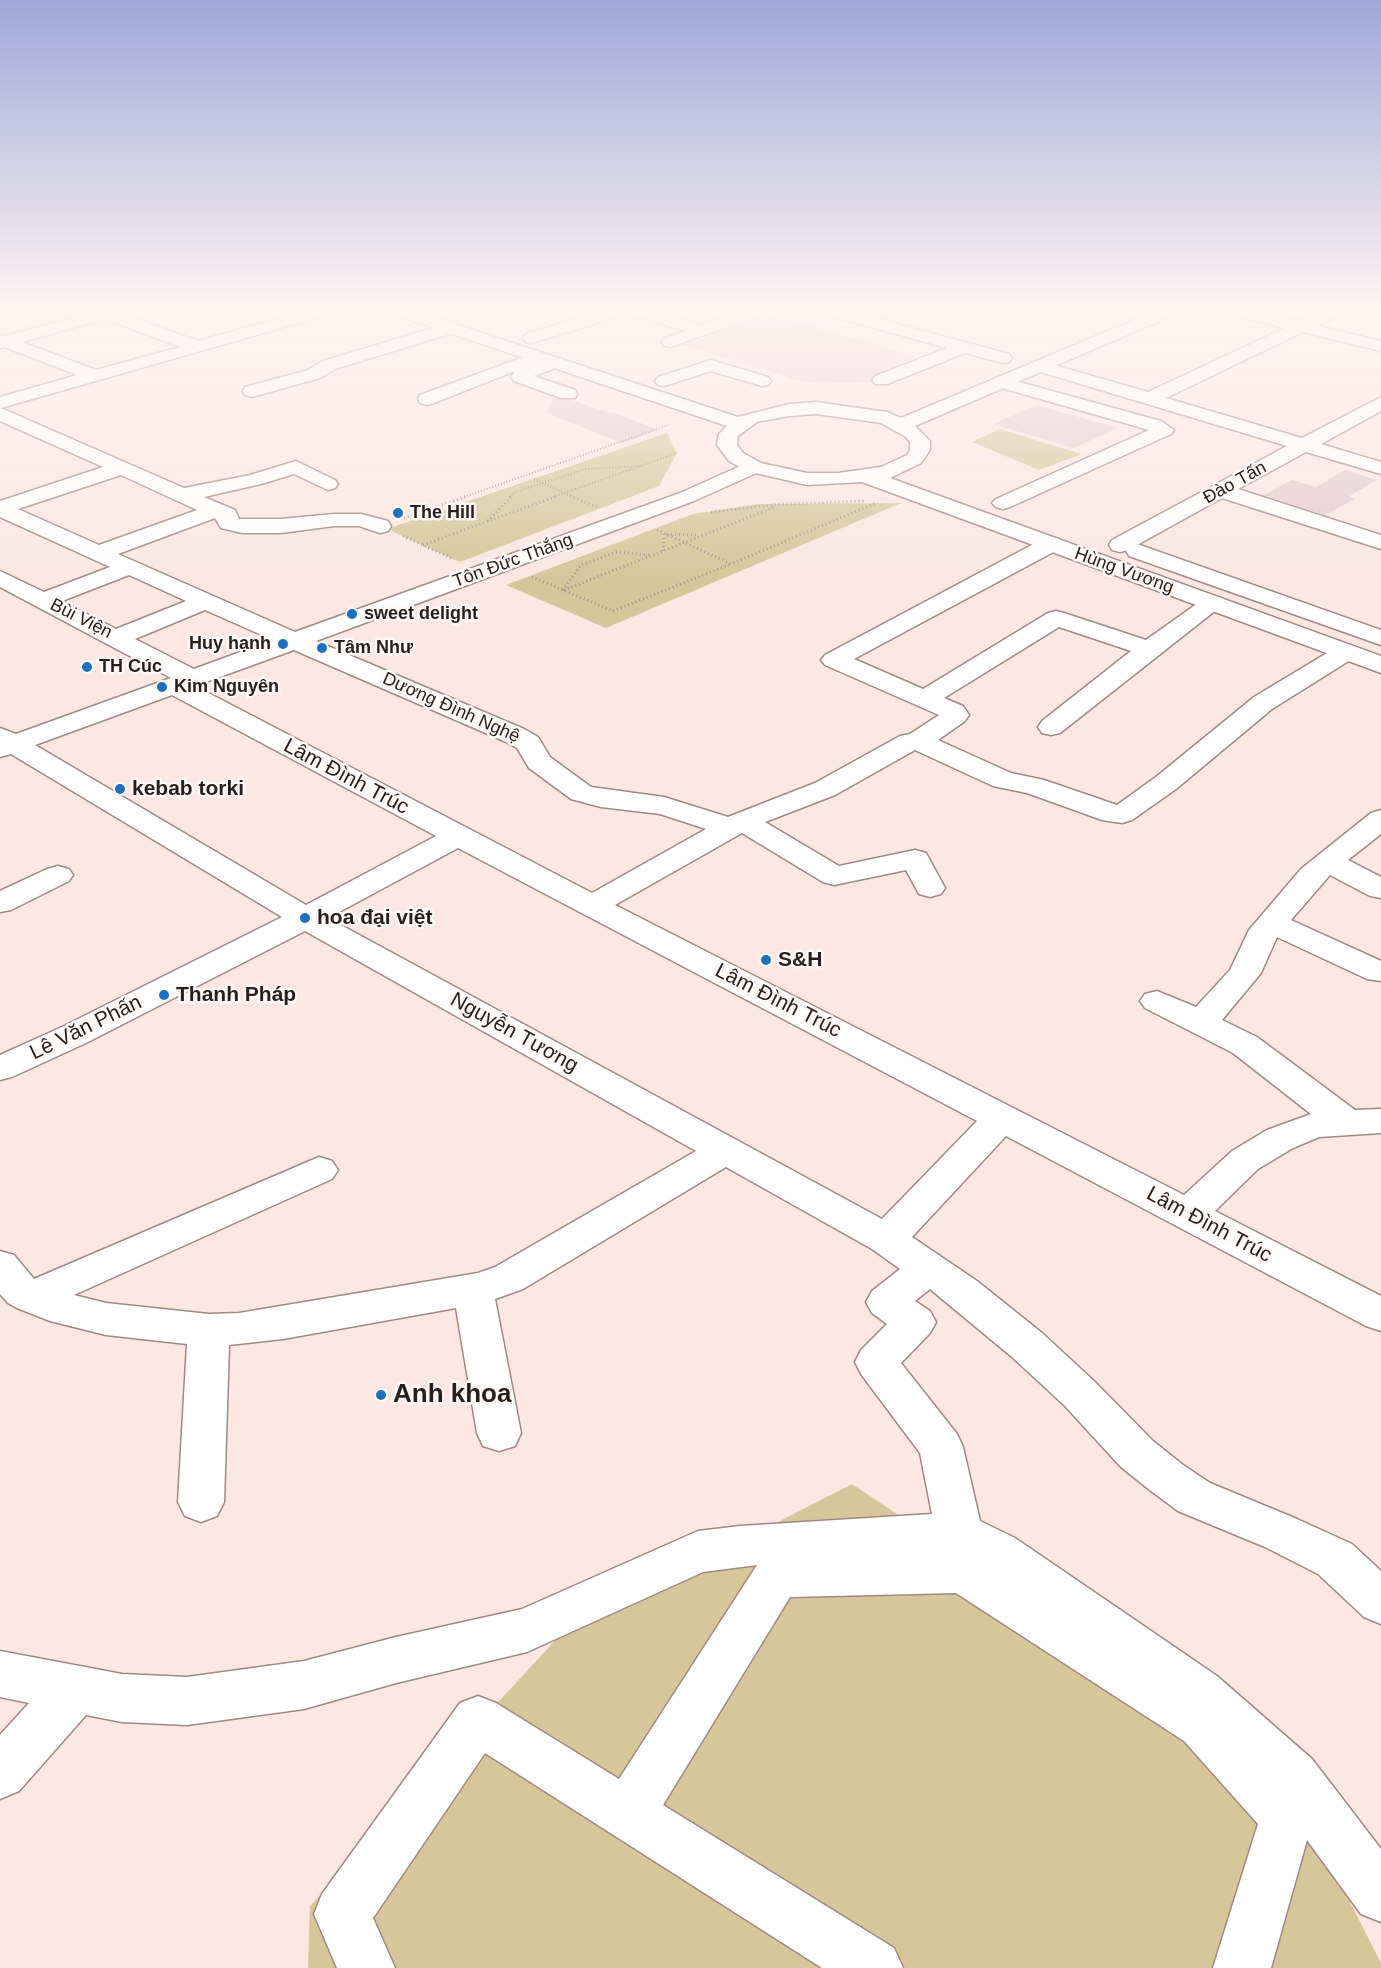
<!DOCTYPE html>
<html>
<head>
<meta charset="utf-8">
<style>
	body { margin:0 }
	canvas { display:block; background:#fce7e2 }
</style>
</head>
<body>
<canvas width="1381" height="1968"></canvas>
<script>
const ctx = document.querySelector('canvas').getContext('2d');
ctx.lineJoin = 'round';
function fill(path, color) { ctx.fillStyle = color; ctx.fill(path, 'evenodd'); }
const shape = rows => new Path2D(rows.map(r => 'M' + r).join(''));
function stroke(path, color, width, dash) { ctx.strokeStyle = color; ctx.lineWidth = width; ctx.lineCap = dash ? 'butt' : 'round'; ctx.setLineDash(dash || []); ctx.stroke(path); }
function label(font, color, halo, rows, align = 'center') {
  ctx.font = font + ' Helvetica,sans-serif'; ctx.lineWidth = 5; ctx.setLineDash([]); ctx.textBaseline = 'middle'; ctx.strokeStyle = halo; ctx.fillStyle = color; for (const [text, x, y, turn = 0] of rows) {
    ctx.save(); ctx.translate(x, y); ctx.rotate((+turn || 0) * Math.PI / 180); ctx.textAlign = isNaN(turn) ? turn : align; if (halo) ctx.strokeText(text, 0, 0); ctx.fillText(text, 0, 0); ctx.restore();
  }
}
fill(shape([
	[999,429,1082,454,1039,470,972,442],
	[667,433,677,453,659,486,460,562,387,529],
	[901,503,606,628,506,585,693,514,759,504],
	[852,1484,1228,1735,1313,1830,1381,1963,1381,1968,308,1968,310,1906,562,1633]
]), '#d7c69a');
fill(shape([
	[771,315,917,357,874,374,870,379,871,382,819,383,796,380,683,345],
	[553,398,572,400,609,413,612,412,659,430,622,443,547,413],
	[1037,405,1117,428,1074,448,993,424],
	[1345,470,1377,480,1348,497,1355,499,1325,515,1264,495,1292,480,1316,487]
]), '#e5cad0');
const minor = shape([
	[100,307,139,307,137,310,122,314,198,341,320,307,346,307,344,310,1,408,184,488,250,475,296,461,335,480,338,484,335,488,328,490,294,474,261,484,204,497,235,510,239,519,281,519,334,514,361,514,388,521,391,526,388,531,380,533,359,526,334,526,281,533,242,533,221,528,215,518,118,554,295,632,680,493,747,463,761,463,764,467,761,471,694,501,316,641,524,729,538,737,550,757,591,787,664,797,728,817,815,783,900,736,910,734,939,715,825,665,821,660,825,655,1043,539,1051,537,1059,539,1062,544,1059,549,854,659,923,689,1048,613,1056,611,1064,613,1146,640,1205,598,1213,596,1221,598,1225,603,1060,733,1051,735,1042,733,1038,727,1042,721,1131,651,1059,627,944,698,963,706,969,715,965,721,938,740,1011,773,1044,780,1117,805,1156,777,1254,697,1337,647,1346,645,1355,647,1358,652,1355,657,1272,709,1176,789,1132,820,1122,823,1102,820,1027,793,993,786,915,750,835,795,765,822,839,866,915,850,926,853,945,888,941,894,930,897,919,894,906,870,834,885,823,882,742,833,615,905,1184,1195,1232,1151,1267,1130,1311,1114,1233,1053,1145,1008,1140,1001,1145,994,1157,991,1196,1007,1230,970,1249,930,1301,869,1371,813,1381,810,1381,834,1348,860,1381,877,1381,898,1370,896,1330,875,1291,920,1381,961,1381,981,1367,979,1277,937,1261,973,1222,1020,1257,1037,1355,1110,1381,1109,1381,1133,1319,1137,1293,1148,1258,1169,1215,1211,1381,1296,1381,1331,1366,1326,1006,1136,912,1237,977,1281,1042,1333,1094,1381,1153,1441,1183,1465,1210,1483,1297,1519,1352,1544,1381,1571,1381,1624,1364,1617,1318,1574,1265,1547,1178,1511,1151,1491,1121,1467,1064,1405,1012,1357,930,1289,915,1301,930,1311,936,1322,930,1333,901,1363,957,1434,963,1447,980,1521,1015,1538,1217,1676,1312,1759,1381,1849,1381,1922,1361,1914,1307,1840,1271,1968,1213,1968,1258,1824,1184,1741,956,1593,790,1597,663,1805,894,1948,903,1968,822,1968,485,1753,373,1918,395,1968,337,1968,314,1914,322,1894,460,1703,478,1696,496,1703,619,1779,757,1565,703,1572,527,1652,396,1683,304,1709,187,1725,122,1722,86,1715,19,1791,0,1799,0,1735,29,1703,0,1697,0,1651,122,1674,187,1677,304,1661,396,1637,522,1609,698,1531,740,1526,932,1514,920,1453,861,1374,855,1362,861,1350,887,1324,872,1313,866,1302,872,1291,900,1269,872,1249,726,1167,523,1289,495,1299,521,1433,515,1446,499,1451,483,1446,477,1433,456,1308,283,1339,229,1345,224,1502,217,1516,201,1522,185,1516,178,1502,187,1344,106,1335,50,1321,17,1308,8,1303,0,1294,0,1251,14,1255,34,1279,319,1157,332,1161,338,1170,332,1179,74,1295,106,1303,209,1314,239,1313,478,1273,495,1267,696,1151,305,931,86,1043,12,1077,0,1080,0,1055,62,1027,282,917,11,754,0,757,0,728,16,734,171,678,0,587,0,571,44,592,110,567,0,517,0,501,103,467,0,421,0,397,77,375,4,347,0,348,0,335,5,336,92,313,94,309,100,307],
	[105,319,180,347,96,370,22,342,105,319],
	[121,475,197,510,99,545,18,509,121,475],
	[129,575,186,601,116,629,62,601,129,575],
	[205,610,273,640,194,669,135,639,205,610],
	[294,650,504,741,517,748,529,768,571,799,601,807,660,814,706,829,592,893,195,686,294,650],
	[172,695,436,836,306,905,35,745,172,695],
	[458,848,977,1121,882,1219,328,918,458,848],
	[613,307,641,307,702,325,754,307,762,312,760,315,671,347,665,346,662,342,665,338,686,331,627,314,532,343,526,342,523,338,526,334,613,307],
	[807,307,834,307,1009,354,1012,358,1009,362,1003,363,965,353,887,384,875,384,872,380,875,376,947,348,809,310,807,307],
	[1210,307,1239,307,1299,321,1330,307,1351,307,1349,310,1317,326,1381,341,1381,351,1303,332,1166,398,1302,438,1381,397,1381,411,1321,444,1381,462,1381,474,1306,452,1238,489,1381,535,1381,549,1222,498,1128,550,1120,552,1112,550,1109,545,1112,540,1287,446,1034,370,1031,366,1034,362,1040,361,1148,392,1285,328,1212,310,1210,307],
	[450,323,456,324,458,328,456,332,335,369,320,378,252,397,245,395,243,391,245,387,308,370,323,361,450,323],
	[537,352,543,353,546,357,543,361,553,361,556,365,553,369,534,376,575,390,577,394,575,398,561,398,514,381,511,377,515,371,434,403,427,405,420,403,418,399,420,395,537,352],
	[711,360,768,377,771,381,768,385,762,386,711,371,664,386,658,385,655,381,658,377,711,360],
	[1001,377,1161,421,1174,430,1171,434,1010,507,1003,509,996,507,992,503,996,499,1149,430,995,386,992,382,995,378,1001,377],
	[58,866,69,869,73,875,69,881,11,910,0,912,0,891,47,869,58,866]
]);
const major = shape([
	[379,307,403,307,738,417,789,404,816,402,887,412,901,418,1165,307,1187,307,1185,310,915,426,930,441,930,450,921,463,890,478,1381,656,1381,673,862,482,807,485,747,471,729,461,717,445,719,434,727,426,381,310,379,307],
	[816,414,881,423,906,437,910,442,910,450,907,455,881,467,838,473,807,473,761,463,743,453,737,445,738,436,757,422,789,416,816,414],
	[1137,544,1381,630,1381,645,1129,556,1126,551,1129,546,1137,544]
]);
stroke(minor, '#a18983', 3);
stroke(major, '#a18983', 3);
stroke(shape([
	[534,479,564,493,677,453],
	[464,497,671,424],
	[510,497,515,492,586,469,642,466],
	[553,497,564,493,573,497]
]), '#a1918d', 2, [1, 2]);
stroke(shape([
	[570,496,597,507],
	[711,512,781,504,865,501],
	[404,518,468,496],
	[488,521,512,496],
	[657,530,731,564,876,503],
	[403,536,453,559],
	[423,545,557,496],
	[663,551,664,534,698,535],
	[532,577,613,611,731,564],
	[563,590,581,565,617,552,649,555],
	[564,590,775,507]
]), '#a1918d', 3, [1, 3]);
fill(minor, '#fff');
fill(major, '#fff');
const sky = ctx.createLinearGradient(0, 0, 0, 583);
sky.addColorStop(0, '#9fa8d9');
sky.addColorStop(0.53, '#fef4f2');
sky.addColorStop(1, '#fef4f200');
ctx.fillStyle = sky;
ctx.fillRect(0, 0, 1381, 583);
for (const [x, y, r, color] of [
	[398,513,6,"#1d70be"],
	[352,614,6,"#1d70be"],
	[283,644,6,"#1d70be"],
	[322,648,6,"#1d70be"],
	[87,667,6,"#1d70be"],
	[162,687,6,"#1d70be"],
	[120,789,6,"#1d70be"],
	[305,918,6,"#1d70be"],
	[766,960,6,"#1d70be"],
	[164,995,6,"#1d70be"],
	[381,1395,6,"#1d70be"]
]) { const dot = new Path2D(); dot.arc(x, y, r, 0, 2 * Math.PI); ctx.fillStyle = color; ctx.fill(dot); stroke(dot, '#fef8f7', 2); }
label('18px', '#281e1c', '#fef8f7', [
	["Đào Tấn",1235,483,-29],
	["Tôn Đức Thắng",513,561,-20],
	["Hùng Vương",1124,571,20],
	["Bùi Viện",81,619,27],
	["Dương Đình Nghệ",451,708,24]
]);
label('bold 18px', '#281e1c', '#fef8f7', [
	["The Hill",410,513],
	["sweet delight",364,614],
	["Huy hạnh",271,644,"right"],
	["Tâm Như",334,648],
	["TH Cúc",99,667],
	["Kim Nguyên",174,687]
], 'left');
label('21px', '#281e1c', '#fef8f7', [
	["Lâm Đình Trúc",346,777,28],
	["Lâm Đình Trúc",778,1001,27],
	["Lê Văn Phấn",86,1028,-26],
	["Nguyễn Tương",514,1033,29],
	["Lâm Đình Trúc",1209,1225,28]
]);
label('bold 21px', '#281e1c', '#fef8f7', [
	["kebab torki",132,789],
	["hoa đại việt",317,918],
	["S&H",778,960],
	["Thanh Pháp",176,995]
], 'left');
label('bold 26px', '#281e1c', '#fef8f7', [
	["Anh khoa",393,1395]
], 'left');
</script>
</body>
</html>
